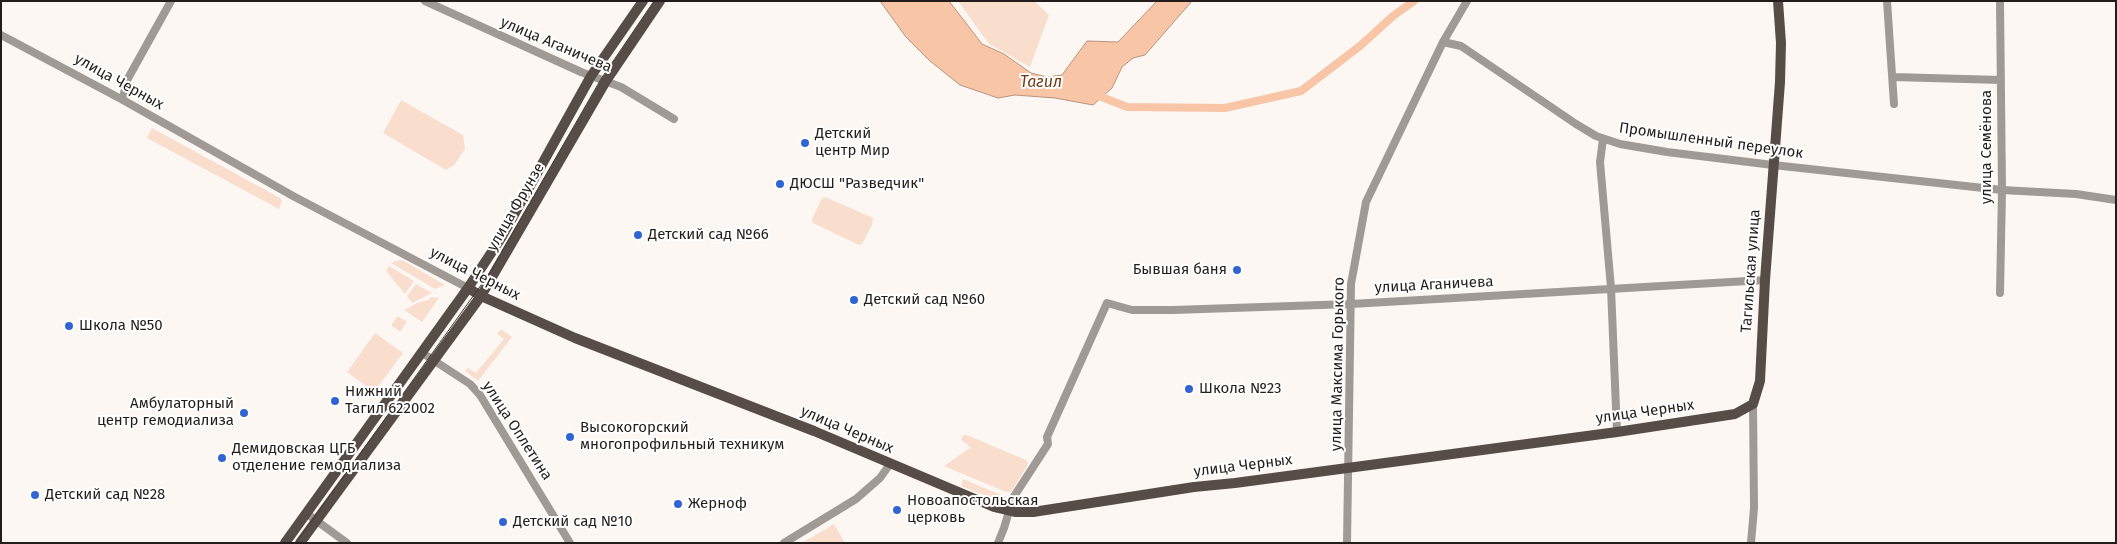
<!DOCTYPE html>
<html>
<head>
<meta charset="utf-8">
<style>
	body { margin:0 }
	#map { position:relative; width:2117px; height:544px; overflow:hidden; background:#fdf7f4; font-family:"Fira Sans",sans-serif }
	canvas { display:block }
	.frame { position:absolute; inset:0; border:2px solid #231e1b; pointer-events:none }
</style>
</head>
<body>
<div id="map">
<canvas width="2117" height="544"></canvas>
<div class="frame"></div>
</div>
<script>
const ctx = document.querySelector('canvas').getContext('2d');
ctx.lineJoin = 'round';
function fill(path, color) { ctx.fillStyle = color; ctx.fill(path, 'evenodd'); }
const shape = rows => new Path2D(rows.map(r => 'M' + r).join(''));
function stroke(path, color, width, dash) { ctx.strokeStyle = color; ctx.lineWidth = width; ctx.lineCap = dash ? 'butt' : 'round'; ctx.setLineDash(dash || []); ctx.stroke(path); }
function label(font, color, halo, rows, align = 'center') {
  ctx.font = font + ' "Fira Sans",sans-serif'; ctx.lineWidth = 4; ctx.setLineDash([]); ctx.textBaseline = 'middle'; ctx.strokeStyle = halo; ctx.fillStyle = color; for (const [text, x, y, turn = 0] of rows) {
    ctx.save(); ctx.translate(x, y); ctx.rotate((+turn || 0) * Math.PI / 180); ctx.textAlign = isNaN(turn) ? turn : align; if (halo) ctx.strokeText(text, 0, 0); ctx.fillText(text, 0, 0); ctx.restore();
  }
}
fill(shape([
	[958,1,1034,1,1049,15,1030,67,989,44],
	[401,100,463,135,465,149,454,165,446,170,383,133],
	[152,128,280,198,282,201,279,209,147,138],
	[825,197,873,218,872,225,862,244,859,245,813,223,812,219,821,200],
	[399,260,404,261,445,285,435,289,391,263],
	[389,266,414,281,405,294,386,271],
	[416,284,432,293,412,303,407,296],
	[431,297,439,298,422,322,404,310,417,303,428,300],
	[398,316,407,322,400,332,391,325],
	[501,329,512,337,478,381,465,371,468,368,476,373,504,339,497,334],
	[375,333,403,353,374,392,347,372],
	[963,435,967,435,1026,460,1028,463,1027,466,1011,492,1006,492,944,466,970,448,968,445,961,440],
	[963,479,1009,498,1008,500,999,501,961,486],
	[834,524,845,543,802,543]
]), '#fadecd');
const water = shape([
	[880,1,949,1,982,44,1004,54,1031,73,1047,77,1062,75,1087,41,1118,42,1157,1,1192,1,1145,55,1133,58,1122,67,1112,88,1093,105,1055,98,1015,95,998,98,960,85,930,61,906,37,880,1]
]);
fill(water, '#f8c5a6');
stroke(water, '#b8937c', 1);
stroke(shape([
	[1094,94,1127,107,1225,108,1301,91,1360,46,1393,16,1414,1]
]), '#f8c5a6', 8);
stroke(shape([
	[425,1,581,72,621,87,674,119],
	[1887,1,1894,104],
	[1,35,123,100,293,196,468,288],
	[1443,42,1461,46,1576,124,1596,136,1620,144,1667,152,1773,165,2002,190,2076,194,2116,200],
	[1893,77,2001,80],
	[123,100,126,82,171,1],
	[1603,139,1600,162,1611,288,1617,432],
	[2000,293,2002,190,2000,1],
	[421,352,470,384,480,395,570,543],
	[306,513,347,543],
	[784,543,856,499,880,478,890,464],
	[998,543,1004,528,1013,498,1048,444,1047,437,1107,303,1132,310,1173,310,1351,304,1765,280],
	[1347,543,1351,284,1366,202,1443,42,1467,1],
	[1751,543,1754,508,1753,404]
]), '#9f9a96', 8);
stroke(shape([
	[468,288,481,296,575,338,814,431,994,507,1015,512,1033,512,1194,487,1235,483,1617,432,1735,414,1753,404,1760,381,1765,280,1780,82,1781,43,1778,1],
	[285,543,468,288,501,238,591,76,643,1],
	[300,543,481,296,606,81,660,1]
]), '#574d48', 10);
stroke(shape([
	[296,543,489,274,601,79,654,1]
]), '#413c39', 1);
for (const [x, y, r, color] of [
	[805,143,5,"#3164d3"],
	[780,184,5,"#3164d3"],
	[638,235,5,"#3164d3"],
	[1237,270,5,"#3164d3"],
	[854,300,5,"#3164d3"],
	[69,326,5,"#3164d3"],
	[1189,389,5,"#3164d3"],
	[335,401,5,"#3164d3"],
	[244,413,5,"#3164d3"],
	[570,437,5,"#3164d3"],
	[222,458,5,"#3164d3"],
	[35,495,5,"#3164d3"],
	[678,504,5,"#3164d3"],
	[897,510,5,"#3164d3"],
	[503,522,5,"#3164d3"]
]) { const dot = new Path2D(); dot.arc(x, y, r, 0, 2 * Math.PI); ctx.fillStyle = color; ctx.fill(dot); stroke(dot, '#fff', 2); }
label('15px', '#231e1b', '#fff', [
	["улица Аганичева",556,45,23],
	["улица Черных",119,82,29],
	["Промышленный переулок",1711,141,8],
	["улица Семёнова",1987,147,-90],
	["улица Фрунзе",516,207,-60],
	["Тагильская улица",1751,271,-86],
	["улица Черных",475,274,27],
	["улица Аганичева",1434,285,-3],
	["улица Максима Горького",1338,364,-89],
	["улица Черных",1645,412,-8],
	["улица Черных",847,430,23],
	["улица Оплетина",517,431,57],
	["улица Черных",1243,466,-7]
]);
label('15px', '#231e1b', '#fff', [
	["Детский",815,134],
	["центр Мир",815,151],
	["ДЮСШ \"Разведчик\"",790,184],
	["Детский сад №66",648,235],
	["Бывшая баня",1227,270,"right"],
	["Детский сад №60",864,300],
	["Школа №50",79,326],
	["Школа №23",1199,389],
	["Нижний",345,392],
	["Тагил 622002",345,409],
	["Амбулаторный",234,404,"right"],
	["центр гемодиализа",234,421,"right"],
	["Высокогорский",580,428],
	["многопрофильный техникум",580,445],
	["Демидовская ЦГБ",232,449],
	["отделение гемодиализа",232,466],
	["Детский сад №28",45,495],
	["Новоапостольская",907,501],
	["церковь",907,518],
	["Жерноф",688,504],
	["Детский сад №10",513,522]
], 'left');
label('italic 16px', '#703c15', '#fff', [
	["Тагил",1041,83]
]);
</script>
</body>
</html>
